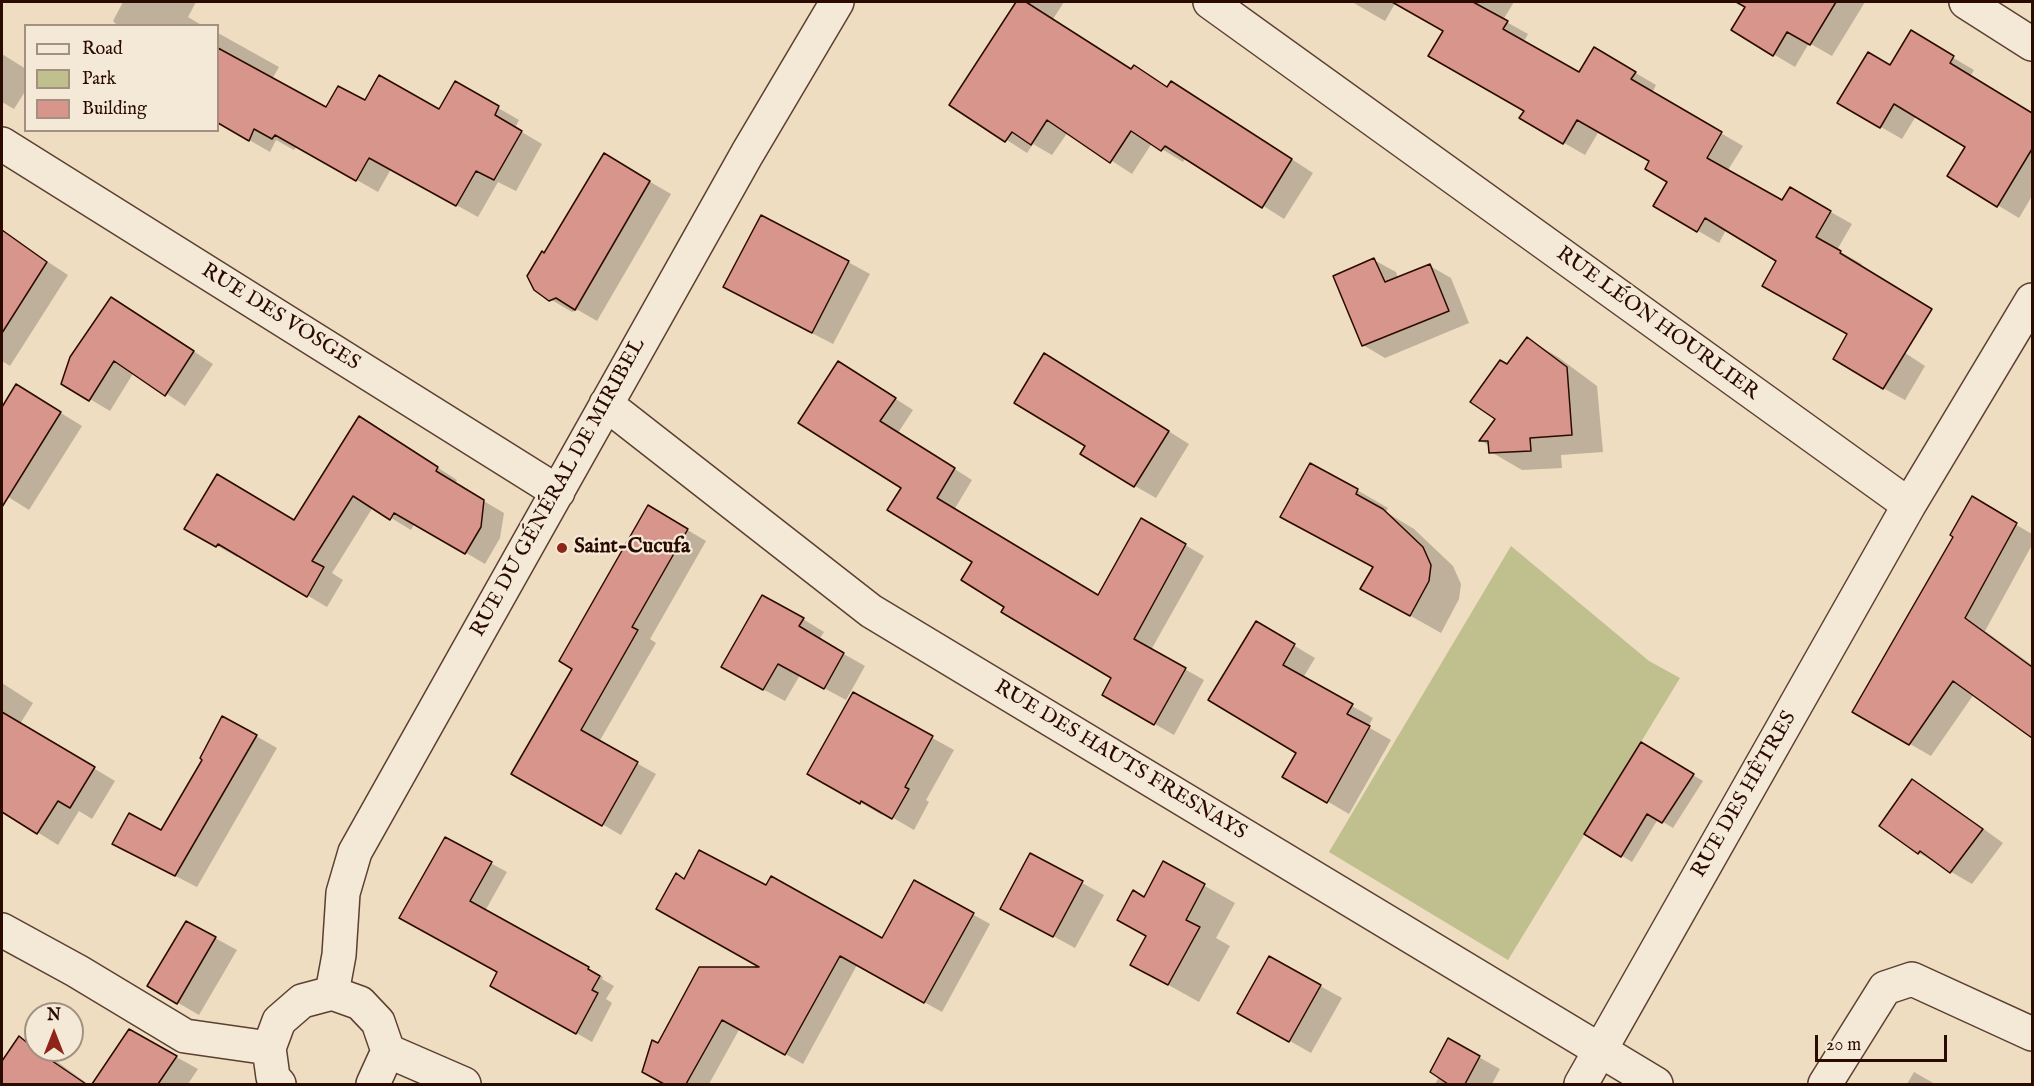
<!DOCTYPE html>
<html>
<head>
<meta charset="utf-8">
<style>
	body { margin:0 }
	#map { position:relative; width:2034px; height:1086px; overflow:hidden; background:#eeddc1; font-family:"IM FELL English",serif }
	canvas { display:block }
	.frame { position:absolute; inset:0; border:3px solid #2b0a00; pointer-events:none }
	.legend { position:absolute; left:24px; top:24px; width:195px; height:108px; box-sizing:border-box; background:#f4e9d7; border:2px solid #a49081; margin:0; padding:8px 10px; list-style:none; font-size:18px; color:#2b0a00 }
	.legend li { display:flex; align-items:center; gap:12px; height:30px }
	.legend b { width:30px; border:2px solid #a49081 }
	.north { position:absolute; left:24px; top:1002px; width:60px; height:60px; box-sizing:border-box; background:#f4e9d7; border:2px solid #a49081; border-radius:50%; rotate:0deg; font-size:16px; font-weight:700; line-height:24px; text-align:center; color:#2b0a00 }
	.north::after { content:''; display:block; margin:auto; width:21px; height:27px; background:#8f2418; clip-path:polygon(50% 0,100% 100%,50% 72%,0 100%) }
	.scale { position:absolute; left:1815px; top:1035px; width:132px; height:27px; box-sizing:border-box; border:3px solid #2b0a00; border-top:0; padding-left:8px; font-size:18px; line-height:21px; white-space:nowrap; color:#2b0a00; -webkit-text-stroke:4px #f4e9d7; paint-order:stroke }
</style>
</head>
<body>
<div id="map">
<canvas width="2034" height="1086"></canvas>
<div class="frame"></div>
<ul class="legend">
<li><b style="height:8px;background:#f4e9d7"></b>Road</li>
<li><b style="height:16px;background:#c0bf8e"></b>Park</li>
<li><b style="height:16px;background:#d7958b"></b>Building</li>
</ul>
<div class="north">N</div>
<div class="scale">20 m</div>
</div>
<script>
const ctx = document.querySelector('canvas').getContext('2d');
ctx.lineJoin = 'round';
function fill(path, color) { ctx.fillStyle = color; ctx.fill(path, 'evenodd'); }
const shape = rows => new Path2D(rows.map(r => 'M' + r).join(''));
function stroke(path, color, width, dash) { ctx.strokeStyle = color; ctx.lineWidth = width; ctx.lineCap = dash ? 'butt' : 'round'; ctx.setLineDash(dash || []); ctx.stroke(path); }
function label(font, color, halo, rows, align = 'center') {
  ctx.font = font + ' "IM FELL English",serif'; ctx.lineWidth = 4.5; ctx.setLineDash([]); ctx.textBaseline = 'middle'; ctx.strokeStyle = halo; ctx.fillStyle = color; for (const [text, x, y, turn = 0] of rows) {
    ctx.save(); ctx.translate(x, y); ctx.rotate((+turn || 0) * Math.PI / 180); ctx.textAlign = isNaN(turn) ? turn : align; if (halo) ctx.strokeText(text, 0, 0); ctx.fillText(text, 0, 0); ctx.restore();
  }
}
fill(shape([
	[1511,546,1649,661,1680,678,1508,960,1329,852]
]), '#c0bf8e');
fill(shape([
	[123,2,196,2,188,17,203,26,115,26,116,24,113,21],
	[1017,2,1064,2,1053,19,1132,70,1168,88,1193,95,1313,173,1284,219,1186,157,1183,162,1152,143,1132,174,1068,132,1052,155,1033,144,1027,153,951,104],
	[1352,2,1514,2,1503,20,1528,34,1523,43,1580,74,1595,49,1656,85,1652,93,1743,146,1728,170,1782,202,1790,189,1852,224,1837,250,1862,264,1860,267,1778,260,1726,230,1719,243,1655,206,1669,182,1651,161,1599,131,1585,155,1521,118,1526,110,1445,31,1396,2,1385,21],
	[1750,2,1865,2,1832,56,1809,43,1795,67,1733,30],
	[218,33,279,67,272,79,326,109,366,102,439,111,455,83,519,120,515,128,542,144,516,191,498,182,478,217,391,169,378,192,297,146,294,150,276,140,270,152,218,122],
	[1911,33,1974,70,1970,77,2032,114,2032,196,2019,218,1949,176,1967,147,1916,116,1902,139,1839,103,1891,67],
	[2,54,26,69,26,90,14,109,2,102],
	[604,155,671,194,597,321,578,310,572,312,550,299,545,255],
	[2,232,68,275,10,366,2,361],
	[1374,260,1396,272,1398,278,1430,266,1451,278,1469,323,1385,358,1363,345],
	[848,262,870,274,833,344,746,299],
	[131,310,213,364,185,406,134,372,110,411,63,383],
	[1878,335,1925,366,1905,400,1883,388],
	[1527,339,1558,357,1597,386,1603,452,1561,455,1562,468,1522,470,1491,452,1490,446,1481,441,1497,418,1508,366],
	[1066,367,1189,444,1156,498,1135,486],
	[857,374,913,410,898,433,972,480,954,510,1099,597,1142,520,1204,556,1151,650,1204,680,1174,735,1104,695,1113,678,1006,606,974,561,903,487],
	[17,386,82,426,29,510,2,493,2,409],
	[379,430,457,480,455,484,504,513,500,538,485,564,415,523,411,530,373,507,332,573,343,580,327,607,239,555,237,557,186,528,295,522],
	[1357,490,1388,508,1386,512,1414,529,1453,566,1461,584,1459,599,1441,633,1393,606,1374,567,1313,534],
	[1972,499,2032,534,2032,545,1985,631,2032,665,2032,735,1974,694,1931,756,1854,712,1955,536],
	[649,507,706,541,650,639,656,643,599,742,656,774,621,835,513,773,574,668],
	[803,619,824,632,819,640,865,666,846,700,800,675,785,701,744,679],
	[1256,623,1315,658,1303,678,1373,718,1368,727,1391,740,1349,814,1284,776,1298,752],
	[2,683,33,703,20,724,115,781,92,819,79,811,58,845,2,810,2,802,38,744,2,751],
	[853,694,954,750,926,800,929,802,914,830,883,812,882,815,809,773],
	[256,736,277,748,197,887,136,856,162,832],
	[1641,744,1703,781,1673,828,1658,819,1632,862,1586,834],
	[1913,781,1934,793,2003,843,1972,884,1919,853,1881,826],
	[446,839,507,872,485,911,603,977,602,979,614,986,606,999,612,1003,592,1042,492,985,499,972,401,917],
	[1031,855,1104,895,1075,948,1024,920],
	[1164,863,1235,903,1216,938,1230,946,1199,1002,1163,982,1147,936,1145,899],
	[685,880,766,888,882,940,914,882,990,924,942,1012,857,965,803,1064,740,1028,709,1084,666,1084,643,1071,658,1045,764,968],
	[215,938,237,950,199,1015,149,986],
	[1320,986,1342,998,1311,1053,1239,1012],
	[129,1031,198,1069,188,1084,94,1084],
	[20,1038,36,1047,36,1050,41,1050,88,1084,2,1084,2,1064],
	[1448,1040,1500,1069,1492,1084,1435,1084,1439,1077],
	[1914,1072,1935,1084,1936,1084,1907,1084]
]), '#0003');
const building = shape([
	[1016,2,1026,2,1131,69,1134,65,1167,87,1171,81,1292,159,1262,208,1165,146,1161,151,1131,131,1110,163,1047,120,1031,145,1012,132,1005,142,949,105,1016,2],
	[1392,2,1473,2,1508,21,1503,29,1579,72,1594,47,1636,72,1631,79,1722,132,1707,158,1782,200,1790,187,1831,211,1816,237,1841,251,1840,253,1932,309,1883,389,1833,359,1847,334,1762,286,1776,261,1705,218,1697,232,1653,206,1667,182,1645,169,1649,161,1577,120,1563,144,1519,118,1524,111,1428,56,1443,31,1392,2],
	[1736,2,1836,2,1810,45,1787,32,1773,56,1731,30,1745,7,1736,2],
	[1911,30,1954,56,1950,63,2032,113,2032,149,1997,207,1947,176,1965,147,1894,104,1880,128,1837,103,1868,52,1890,65,1911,30],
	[218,48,326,107,338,86,365,100,379,75,439,109,455,81,499,106,495,115,522,131,494,180,476,171,456,206,369,158,356,181,275,135,272,139,254,129,249,141,218,123,218,48],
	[604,153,650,181,575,310,556,298,549,301,534,290,527,276,542,251,544,253,604,153],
	[761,215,849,261,812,333,723,287,761,215],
	[2,230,47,262,2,333,2,230],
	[1374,258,1385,282,1430,264,1449,311,1362,346,1333,276,1374,258],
	[111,297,194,351,165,396,114,361,89,401,61,384,70,357,111,297],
	[1527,337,1567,367,1572,435,1530,438,1531,451,1489,453,1488,441,1479,441,1495,419,1470,402,1500,360,1507,364,1527,337],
	[1044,353,1169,431,1134,487,1080,454,1085,446,1014,403,1044,353],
	[838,361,896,398,880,421,955,468,937,498,1098,595,1141,518,1186,544,1134,639,1186,668,1154,725,1102,695,1111,678,1001,612,1004,607,961,580,972,562,887,510,901,488,798,423,838,361],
	[16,384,61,412,2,507,2,407,16,384],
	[359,416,438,467,436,471,484,500,481,527,465,554,394,513,390,520,353,496,312,561,324,567,307,597,218,544,216,547,184,529,217,474,294,520,359,416],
	[1310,463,1358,489,1356,494,1383,509,1423,547,1431,565,1429,581,1410,616,1360,589,1373,567,1280,517,1310,463],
	[1972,496,2017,523,1965,618,2032,667,2032,738,1953,681,1909,745,1852,712,1953,537,1950,535,1972,496],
	[648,505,688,529,632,627,638,630,581,730,638,762,602,826,511,774,572,669,559,661,648,505],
	[762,595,804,618,799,626,844,653,824,689,778,664,763,690,721,667,762,595],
	[1256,621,1295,644,1283,665,1353,704,1347,714,1370,726,1327,803,1282,777,1296,753,1208,700,1256,621],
	[853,692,933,736,905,787,909,789,892,819,861,801,860,804,807,774,853,692],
	[2,712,95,767,70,808,58,801,37,834,2,812,2,712],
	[222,716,257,735,175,876,112,844,129,813,161,830,202,760,200,758,222,716],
	[1641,742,1694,774,1662,823,1647,814,1621,857,1584,834,1641,742],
	[1912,779,1983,829,1950,873,1920,851,1918,854,1879,826,1912,779],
	[445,837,492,862,470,901,589,967,588,969,600,976,592,990,598,993,576,1034,490,986,497,972,399,918,445,837],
	[699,850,766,885,771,876,882,938,914,880,974,913,924,1003,840,956,785,1055,722,1020,686,1084,664,1084,642,1072,652,1040,658,1043,699,967,759,967,656,909,676,873,684,879,699,850],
	[1030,853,1083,881,1053,937,1000,909,1030,853],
	[1163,861,1205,884,1186,920,1200,927,1168,985,1130,965,1146,936,1117,920,1133,890,1144,897,1163,861],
	[186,921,216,937,177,1004,147,986,186,921],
	[1269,956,1321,985,1289,1042,1237,1013,1269,956],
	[129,1029,177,1056,158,1084,92,1084,129,1029],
	[19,1036,36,1050,86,1084,2,1084,2,1061,19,1036],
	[1448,1038,1480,1056,1465,1084,1448,1084,1430,1072,1448,1038]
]);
fill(building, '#d7958b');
stroke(building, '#2b0a00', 1.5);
const minor = shape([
	[1210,2,1909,505,2032,300],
	[1966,2,2032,44],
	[2,144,558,492],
	[606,404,871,611,1656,1084],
	[2,930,77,971,185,1036,269,1048],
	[332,993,339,955,343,893,355,852,747,154,837,2],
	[388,1051,464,1084],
	[279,1084,273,1077,269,1048,279,1021,302,1001,332,993,360,1003,378,1022,388,1051,373,1084],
	[1581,1084,1909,505],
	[1825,1084,1885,988,1912,979,2032,1034]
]);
stroke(minor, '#5c3f30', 36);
stroke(minor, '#f4e9d7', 33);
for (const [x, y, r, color] of [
	[562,548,6,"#8f2418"]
]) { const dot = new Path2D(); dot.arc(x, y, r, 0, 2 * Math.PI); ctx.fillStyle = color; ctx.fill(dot); stroke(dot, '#f4e9d7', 2); }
label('21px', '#2b0a00', '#f4e9d7', [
	["RUE DES VOSGES",280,318,32],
	["RUE LÉON HOURLIER",1657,324,36],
	["RUE DU GÉNÉRAL DE MIRIBEL",559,488,-61],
	["RUE DES HAUTS FRESNAYS",1120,761,31],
	["RUE DES HÊTRES",1745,795,-60]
]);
label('bold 21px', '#2b0a00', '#f4e9d7', [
	["Saint-Cucufa",574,548]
], 'left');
</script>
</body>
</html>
